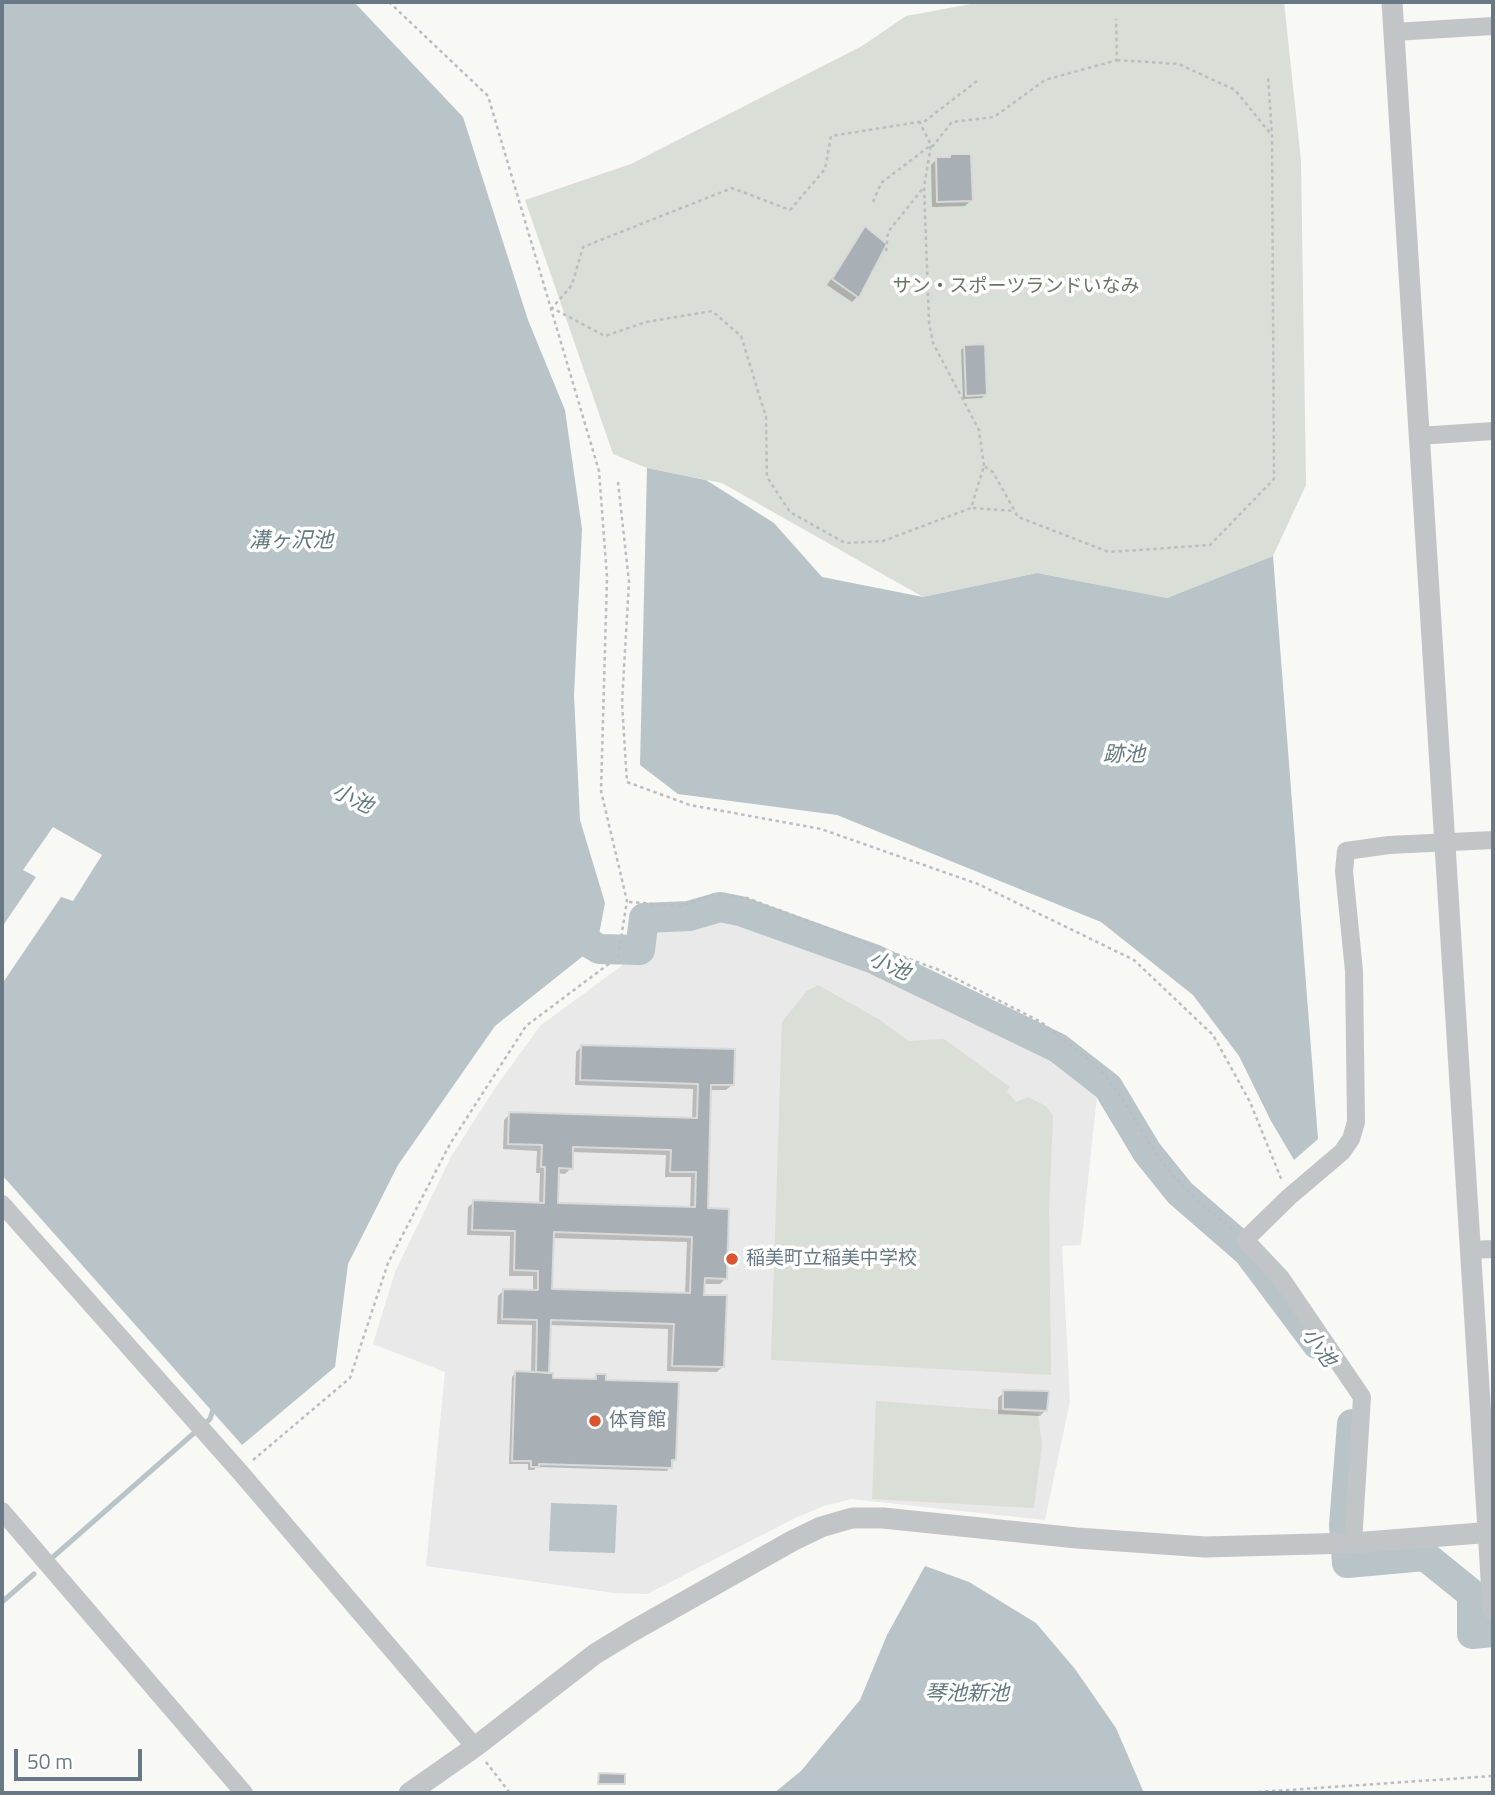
<!DOCTYPE html>
<html>
<head>
<meta charset="utf-8">
<style>
	body { margin:0 }
	#map { position:relative; width:1495px; height:1795px; overflow:hidden; background:#f8f8f5; font-family:"Titillium Web",sans-serif }
	canvas { display:block }
	.frame { position:absolute; inset:0; border:4px solid #687985; pointer-events:none }
	.scale { position:absolute; left:14px; top:1749px; width:128px; height:32px; box-sizing:border-box; border:4px solid #687985; border-top:0; padding-left:9px; font-size:21px; line-height:24px; white-space:nowrap; color:#687985; -webkit-text-stroke:5px #fff; paint-order:stroke }
</style>
</head>
<body>
<div id="map">
<canvas width="1495" height="1795"></canvas>
<div class="frame"></div>
<div class="scale">50 m</div>
</div>
<script>
const ctx = document.querySelector('canvas').getContext('2d');
ctx.lineJoin = 'round';
function fill(path, color) { ctx.fillStyle = color; ctx.fill(path, 'evenodd'); }
const shape = rows => new Path2D(rows.map(r => 'M' + r).join(''));
function stroke(path, color, width, dash) { ctx.strokeStyle = color; ctx.lineWidth = width; ctx.lineCap = dash ? 'butt' : 'round'; ctx.setLineDash(dash || []); ctx.stroke(path); }
function label(font, color, halo, rows, align = 'center') {
  ctx.font = font + ' "Titillium Web","Noto Sans JP",sans-serif'; ctx.lineWidth = 7; ctx.setLineDash([]); ctx.textBaseline = 'middle'; ctx.strokeStyle = halo; ctx.fillStyle = color; for (const [text, x, y, turn = 0] of rows) {
    ctx.save(); ctx.translate(x, y); ctx.rotate((+turn || 0) * Math.PI / 180); ctx.textAlign = isNaN(turn) ? turn : align; if (halo) ctx.strokeText(text, 0, 0); ctx.fillText(text, 0, 0); ctx.restore();
  }
}
fill(shape([
	[735,917,882,970,1032,1045,1097,1096,1081,1245,1062,1246,1070,1401,1045,1520,851,1499,824,1506,795,1518,647,1594,614,1593,426,1566,445,1372,373,1344,395,1272,451,1157,495,1088,541,1025,631,959,647,963,655,929]
]), '#e8e9e8');
fill(shape([
	[982,2,1284,2,1301,161,1306,485,1273,556,1167,598,1037,573,923,597,722,483,647,468,613,454,525,200,631,164,862,46,906,16],
	[818,985,880,1020,909,1041,944,1039,1010,1087,1007,1092,1016,1102,1028,1097,1046,1106,1053,1116,1049,1208,1051,1375,771,1360,782,1022,807,991],
	[876,1401,1038,1413,1042,1445,1034,1508,872,1499]
]), '#d9ded6');
fill(shape([
	[2,2,354,2,463,117,528,320,565,410,582,529,574,695,580,820,605,903,597,945,495,1026,398,1165,348,1264,335,1367,242,1445,2,1175,2,984,61,897,73,901,102,855,53,827,23,870,36,877,2,927],
	[647,468,706,480,774,523,822,577,923,597,1037,573,1167,598,1273,556,1318,1139,1294,1160,1271,1121,1239,1056,1193,995,1101,922,837,815,678,794,640,765],
	[551,1503,617,1505,615,1553,549,1551],
	[925,1566,969,1582,1036,1623,1075,1669,1116,1728,1144,1793,774,1793,801,1771,860,1700,887,1635]
]), '#b8c4c8');
fill(shape([
	[937,159,971,200,965,206,932,207,931,165],
	[865,228,885,244,857,297,852,302,827,285],
	[965,346,986,394,982,398,963,399,961,350],
	[582,1046,732,1085,726,1090,709,1090,706,1210,726,1278,720,1284,703,1284,702,1296,723,1366,717,1372,667,1371,668,1329,549,1325,547,1372,551,1380,593,1379,597,1375,675,1459,667,1471,536,1467,534,1470,528,1470,528,1464,509,1464,512,1377,515,1373,531,1374,532,1325,497,1324,498,1296,504,1290,533,1291,533,1276,509,1276,510,1236,467,1235,468,1207,474,1202,539,1204,540,1173,536,1173,537,1151,503,1149,504,1120,510,1114,692,1120,693,1089,575,1085,576,1052],
	[571,1152,666,1155,665,1177,691,1177,690,1209,556,1205,557,1173,565,1174,571,1168],
	[552,1238,687,1242,685,1295,551,1290],
	[1004,1392,1046,1410,1040,1416,998,1414,998,1398]
]), '#0003');
stroke(shape([
	[53,1557,210,1419,214,1406],
	[2,1602,34,1574]
]), '#b8c4c8', 5);
stroke(shape([
	[567,920,576,935,599,949,640,950,644,918,689,916,720,907,740,911,874,959,1058,1048,1108,1087,1147,1152,1180,1193,1248,1252,1317,1344],
	[1352,1424,1344,1525,1347,1563,1425,1556,1472,1594,1472,1634,1493,1632]
]), '#b8c4c8', 30);
const building = shape([
	[950,154,971,154,973,201,937,202,936,157,950,157,950,154],
	[865,226,887,244,859,298,832,279,865,226],
	[985,344,987,395,966,396,964,345,985,344],
	[581,1045,735,1049,734,1085,711,1085,708,1208,729,1209,727,1279,705,1278,704,1295,727,1295,724,1367,672,1366,674,1324,551,1320,549,1373,536,1372,537,1320,502,1319,503,1289,538,1290,538,1271,514,1270,515,1231,472,1230,473,1200,544,1203,545,1167,541,1167,542,1145,508,1144,509,1112,697,1118,698,1084,580,1080,581,1045],
	[573,1147,671,1150,670,1172,696,1172,695,1207,558,1203,559,1168,573,1169,573,1147],
	[554,1232,692,1237,690,1293,552,1289,554,1232],
	[515,1371,553,1373,553,1378,596,1379,596,1374,606,1374,606,1380,679,1382,676,1460,672,1460,672,1468,539,1464,539,1467,531,1467,531,1461,512,1461,515,1371],
	[1003,1390,1049,1391,1047,1411,1003,1409,1003,1390],
	[599,1773,625,1774,625,1784,598,1784,599,1773]
]);
fill(building, '#a8b0b6');
stroke(building, '#d9d9d7', 2);
stroke(shape([
	[1117,60,1179,64,1235,90,1270,133],
	[977,81,925,121,831,136,825,169,790,210,732,188,583,247,572,285,552,308,605,336,646,322,712,311,741,336,766,417,767,477,790,512,845,543,883,541,971,508,984,466,993,472,1018,517,1109,552,1210,545,1274,479,1272,135,1268,77],
	[919,121,931,145,924,187,929,322,933,343,979,430,984,466],
	[873,202,881,183,931,145,933,146,952,122,994,117,1045,80,1117,60,1116,19],
	[886,251,888,232,924,187],
	[618,482,629,582,622,703,627,782,690,805,821,829,978,884,1134,960,1213,1035,1250,1102,1282,1181],
	[973,508,1015,511],
	[629,902,681,906,715,894,747,898,939,970,1041,1022,1100,1069,1119,1094,1162,1163,1196,1200,1232,1229],
	[253,1460,350,1378,388,1263,450,1144,526,1026,618,957,627,901,601,791,607,577,599,471,488,96,389,2],
	[486,1762,510,1793],
	[1244,1793,1493,1776]
]), '#bbbec0', 2.5, [3.5, 3.5]);
stroke(shape([
	[1394,32,1493,26],
	[1419,436,1493,431],
	[2,1204,240,1472,475,1747],
	[1470,1250,1493,1249],
	[2,1511,244,1793],
	[1353,1543,1362,1397,1281,1278,1245,1240,1289,1197,1342,1152,1351,1139,1356,1122,1354,971,1344,871,1346,851,1389,845,1493,840]
]), '#c1c5c8', 18);
stroke(shape([
	[1392,2,1493,1609],
	[409,1793,475,1747,595,1654,631,1632,792,1541,821,1527,852,1518,883,1518,1077,1538,1205,1547,1353,1543,1493,1532]
]), '#c1c5c8', 21);
for (const [x, y, r, color] of [
	[732,1259,7,"#dc5330"],
	[595,1421,7,"#dc5330"]
]) { const dot = new Path2D(); dot.arc(x, y, r, 0, 2 * Math.PI); ctx.fillStyle = color; ctx.fill(dot); stroke(dot, '#fff', 2.5); }
label('19px', '#667762', '#fff', [
	["サン・スポーツランドいなみ",1016,287]
]);
label('19px', '#687985', '#fff', [
	["稲美町立稲美中学校",746,1259],
	["体育館",609,1421]
], 'left');
label('italic 21px', '#637a80', '#fff', [
	["溝ヶ沢池",291,542],
	["跡池",1124,756],
	["小池",352,800,25],
	["小池",889,967,24],
	["小池",1318,1348,54],
	["琴池新池",967,1695]
]);
</script>
</body>
</html>
